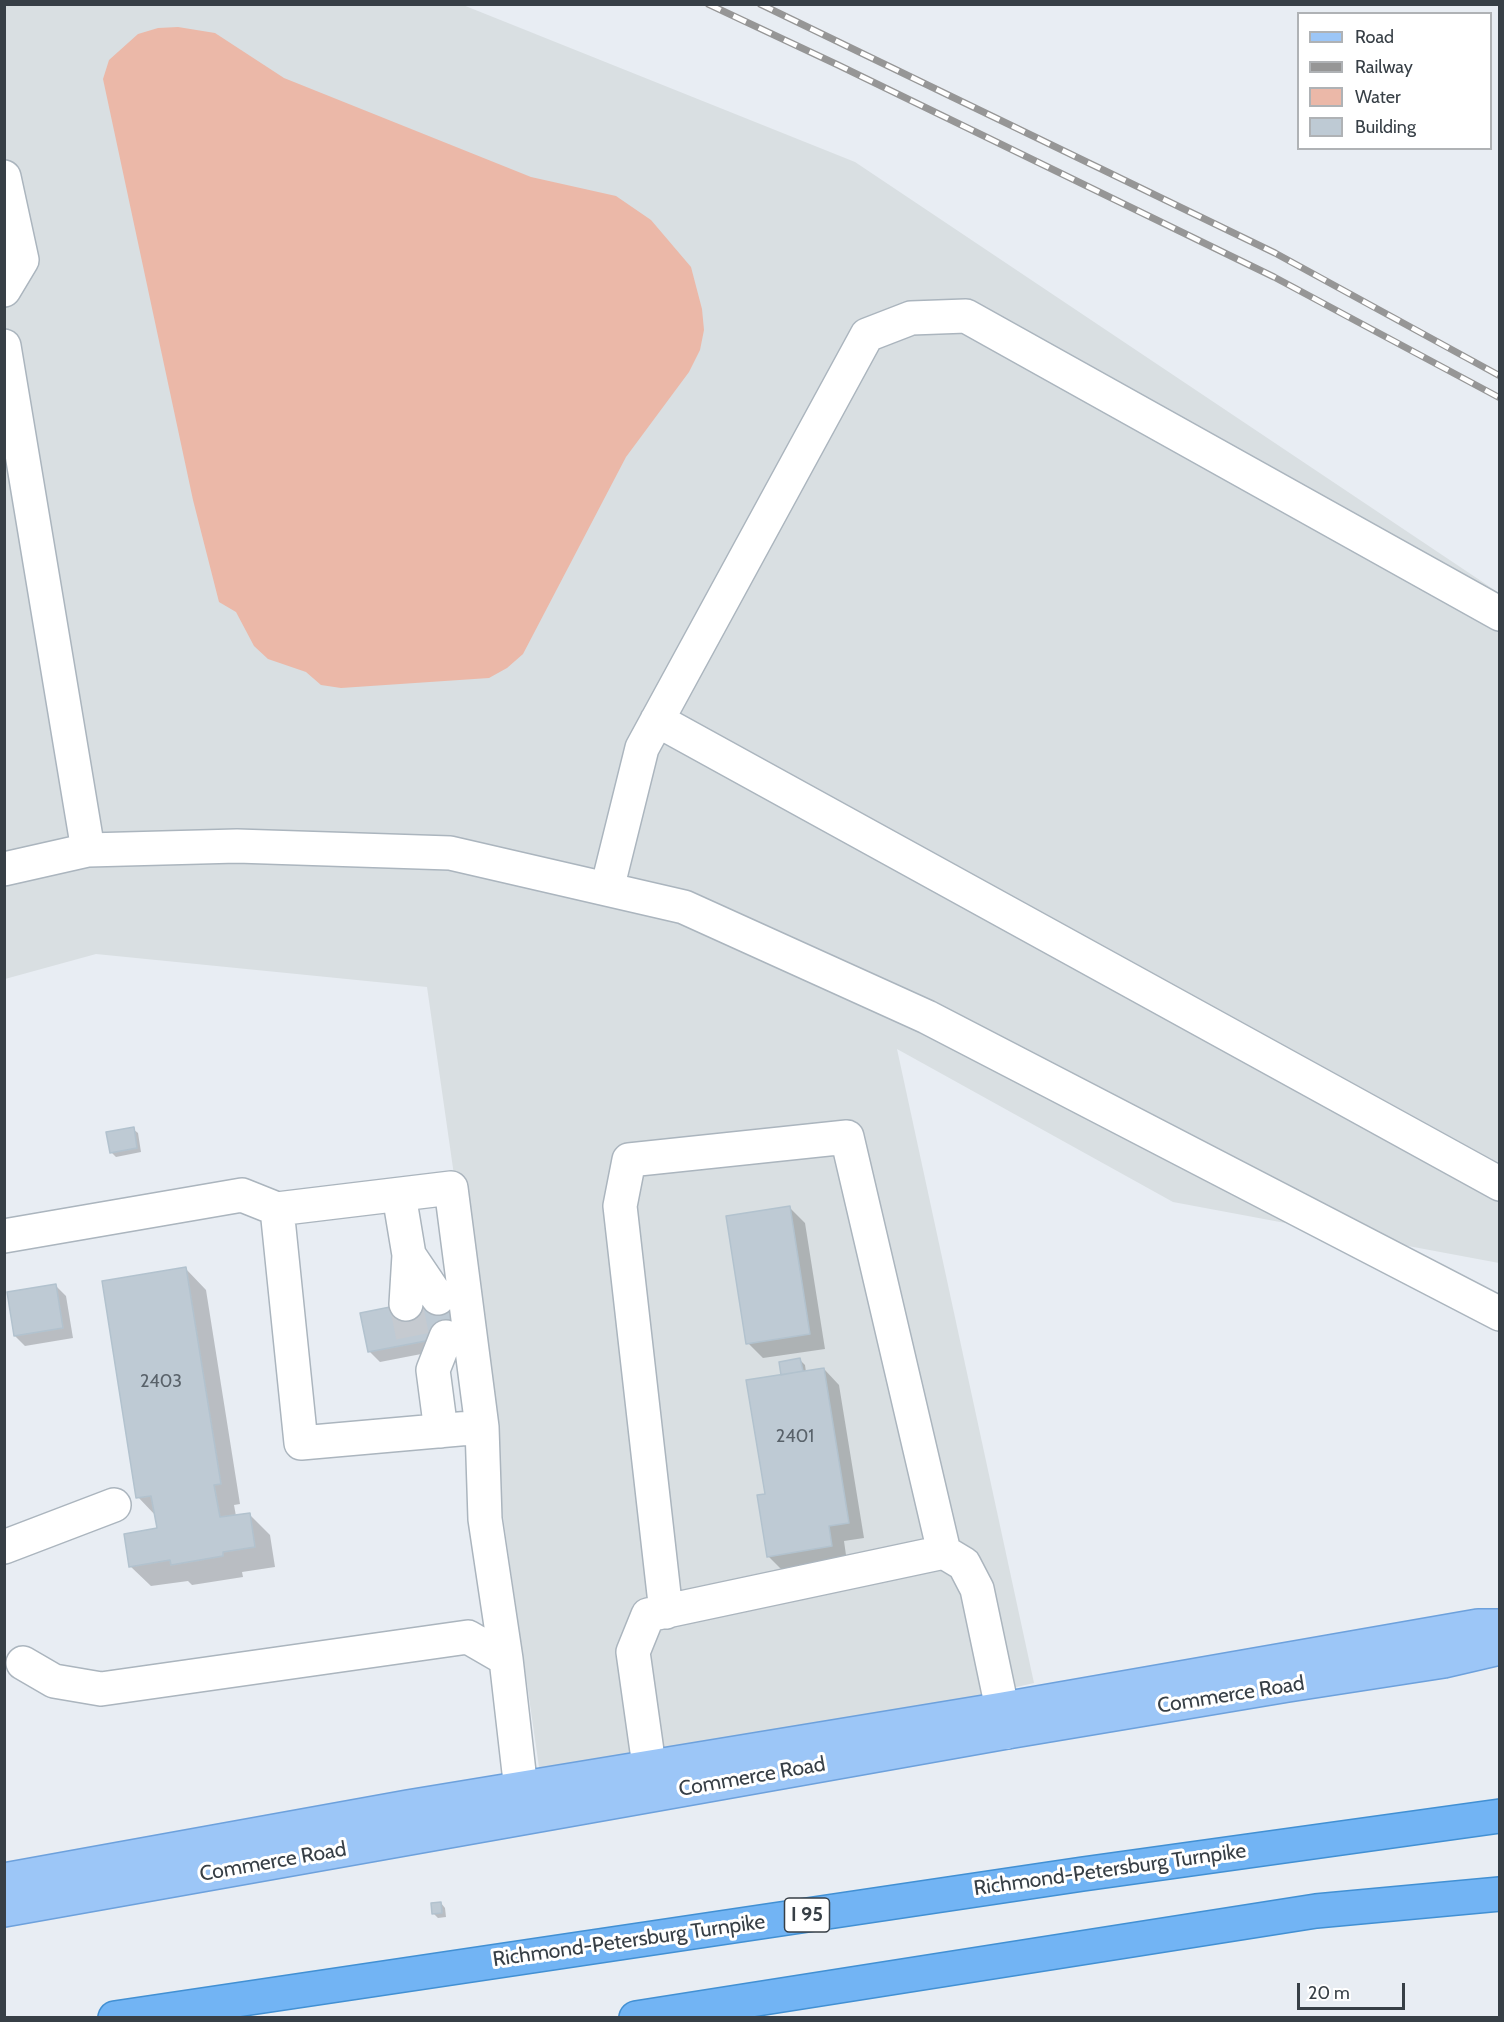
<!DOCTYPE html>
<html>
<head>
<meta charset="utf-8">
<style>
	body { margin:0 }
	#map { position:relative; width:1504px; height:2022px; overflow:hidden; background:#e8edf3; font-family:Cabin,sans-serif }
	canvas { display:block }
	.frame { position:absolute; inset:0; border:6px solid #373f46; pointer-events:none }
	.legend { position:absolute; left:1297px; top:12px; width:195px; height:138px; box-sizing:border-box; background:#fff; border:2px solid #afb2b5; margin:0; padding:8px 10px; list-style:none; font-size:18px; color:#373f46 }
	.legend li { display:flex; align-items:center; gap:12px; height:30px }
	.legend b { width:30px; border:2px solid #afb2b5 }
	.scale { position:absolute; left:1297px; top:1983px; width:108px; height:27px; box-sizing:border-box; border:3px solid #373f46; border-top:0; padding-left:8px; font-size:18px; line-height:21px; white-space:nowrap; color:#373f46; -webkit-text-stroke:4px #fff; paint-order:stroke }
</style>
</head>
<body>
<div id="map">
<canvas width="1504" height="2022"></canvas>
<div class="frame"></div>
<ul class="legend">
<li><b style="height:8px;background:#9cc6f7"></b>Road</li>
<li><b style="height:8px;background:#969696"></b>Railway</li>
<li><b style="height:16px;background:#ebb8a8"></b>Water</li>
<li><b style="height:16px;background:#becad4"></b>Building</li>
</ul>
<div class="scale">20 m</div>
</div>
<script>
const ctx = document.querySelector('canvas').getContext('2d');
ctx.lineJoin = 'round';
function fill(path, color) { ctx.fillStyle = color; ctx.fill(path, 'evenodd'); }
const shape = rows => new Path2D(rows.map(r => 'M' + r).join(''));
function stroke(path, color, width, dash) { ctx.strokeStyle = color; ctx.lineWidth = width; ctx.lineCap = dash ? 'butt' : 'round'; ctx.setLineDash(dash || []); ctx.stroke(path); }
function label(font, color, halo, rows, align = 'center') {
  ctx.font = font + ' Cabin,sans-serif'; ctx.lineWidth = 6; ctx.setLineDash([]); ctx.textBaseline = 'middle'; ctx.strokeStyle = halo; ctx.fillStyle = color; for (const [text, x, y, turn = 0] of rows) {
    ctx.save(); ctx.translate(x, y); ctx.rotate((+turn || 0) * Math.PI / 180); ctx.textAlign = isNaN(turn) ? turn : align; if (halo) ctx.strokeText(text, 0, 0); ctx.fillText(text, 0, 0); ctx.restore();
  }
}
fill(shape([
	[5,5,463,5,855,162,1499,593,1499,1263,1173,1202,897,1049,1034,1683,727,1754,540,1774,427,987,96,954,5,979]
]), '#d9dfe2');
fill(shape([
	[178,27,215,33,284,78,531,177,616,196,651,220,691,267,702,309,704,330,700,350,689,372,626,457,523,654,507,668,489,678,341,688,321,685,306,672,268,659,254,646,236,612,219,602,193,500,103,79,109,60,138,34,158,28]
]), '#ebb8a8');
fill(shape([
	[133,1129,138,1133,141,1152,116,1157,111,1152],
	[790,1208,805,1223,825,1349,763,1358,748,1343],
	[186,1269,206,1290,240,1504,234,1505,236,1516,249,1514,270,1535,275,1567,242,1572,243,1577,192,1585,188,1581,151,1586,130,1566,158,1529,156,1516,138,1497],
	[56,1286,66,1296,73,1338,25,1346,15,1336],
	[362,1314,478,1343,380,1362,370,1352],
	[800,1360,805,1365,806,1372,824,1369,839,1385,864,1538,844,1541,847,1562,784,1572,768,1556,766,1495,784,1376],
	[441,1903,445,1908,446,1917,438,1918,433,1913]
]), '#0003');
const building = shape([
	[134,1127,137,1148,110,1153,106,1132,134,1127],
	[790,1206,810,1334,746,1344,726,1216,790,1206],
	[186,1267,221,1484,214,1485,220,1517,250,1513,255,1547,223,1552,223,1556,171,1565,170,1560,129,1567,124,1534,157,1528,151,1496,136,1498,102,1281,186,1267],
	[56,1284,63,1328,14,1336,7,1292,56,1284],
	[460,1293,468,1333,368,1352,360,1313,460,1293],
	[800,1358,803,1371,781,1375,779,1362,800,1358],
	[824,1368,849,1523,829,1526,832,1546,767,1557,757,1495,765,1494,746,1380,824,1368],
	[441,1902,442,1913,432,1914,431,1903,441,1902]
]);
fill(building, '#becad4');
stroke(building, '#b2c2ce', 1.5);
stroke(shape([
	[406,1304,414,1344]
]), '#c5cad0', 33, [33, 16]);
const minor = shape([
	[4,177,22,260,4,290],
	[4,346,88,850],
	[657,720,1500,1184],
	[4,869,88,850,237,846,450,853,684,907,927,1017,1500,1314],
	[607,889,642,748,867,335,911,318,966,316,1500,614],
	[399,1195,409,1255,438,1298],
	[4,1236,242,1195,277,1209],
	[406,1304,409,1255],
	[482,1427,451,1188,277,1209,301,1443,482,1427,485,1519,506,1659],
	[441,1431,433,1370,446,1337],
	[4,1547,114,1505],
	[666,1612,620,1206,629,1160,847,1137,944,1552],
	[23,1663,54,1681,101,1689,468,1637,506,1659,524,1816],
	[653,1794,633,1652,648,1615,944,1552,964,1564,977,1589,1007,1732]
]);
const major = shape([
	[4,1880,408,1807,1003,1709,1478,1626,1500,1626],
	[4,1910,1007,1732,1288,1685,1444,1661,1500,1648]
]);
const highway = shape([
	[115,2018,1083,1874,1500,1816],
	[636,2018,1316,1911,1500,1894]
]);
stroke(minor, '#abb5be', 36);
stroke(major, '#6da1dc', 36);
stroke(highway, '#4290d3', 36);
stroke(minor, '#fff', 33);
stroke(major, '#9cc6f7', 33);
stroke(highway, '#72b4f4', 33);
const rail = shape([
	[708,4,838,65,1274,277,1500,398],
	[760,4,1275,253,1500,376]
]);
stroke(rail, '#969696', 7);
stroke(rail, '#fff', 4.5, [14]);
label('18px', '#59626a', null, [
	["2403",161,1382],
	["2401",795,1437]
]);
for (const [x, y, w] of [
	[807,1915,45]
]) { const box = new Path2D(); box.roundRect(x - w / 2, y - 17, w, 34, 4.5); ctx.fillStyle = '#fff'; ctx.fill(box); stroke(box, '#373f46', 1.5); }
label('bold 20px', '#373f46', null, [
	["I 95",807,1915]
]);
label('21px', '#373f46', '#fff', [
	["Commerce Road",1231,1695,-9],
	["Commerce Road",752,1777,-10],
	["Commerce Road",273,1862,-10],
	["Richmond-Petersburg Turnpike",1110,1870,-8],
	["Richmond-Petersburg Turnpike",629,1941,-8]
]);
</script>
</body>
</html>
